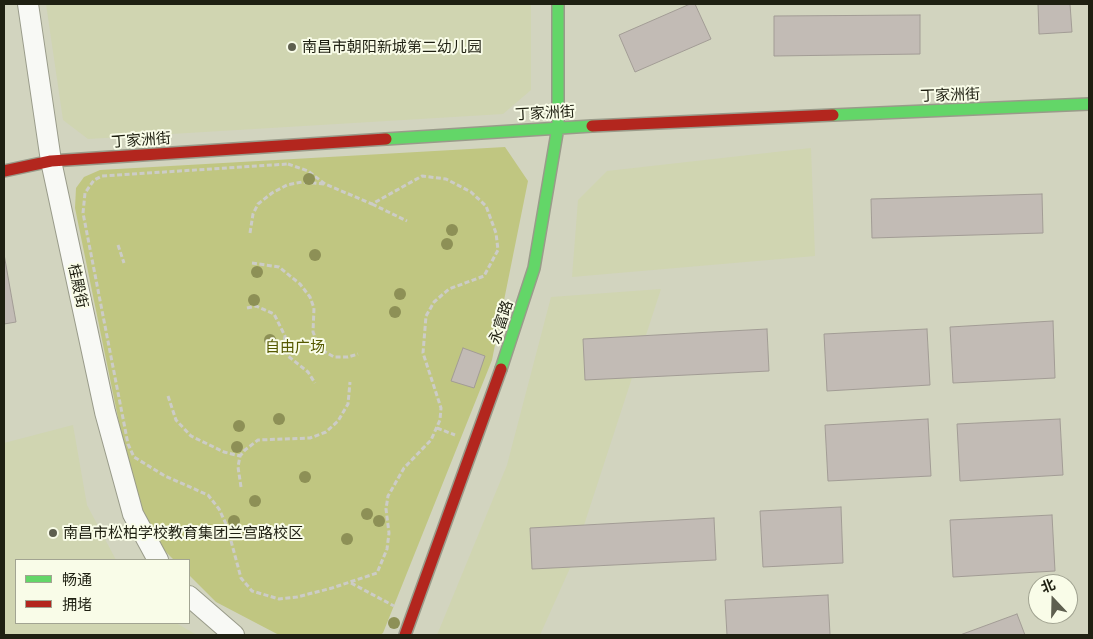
<!DOCTYPE html>
<html>
<head>
<meta charset="utf-8">
<style>
	body { margin:0 }
	#map { position:relative; width:1093px; height:639px; overflow:hidden; background:#d2d4bf; font-family:Ubuntu,"Noto Sans SC",sans-serif }
	canvas { display:block }
	.frame { position:absolute; inset:0; border:5px solid #1f2012; pointer-events:none }
	.legend { position:absolute; left:15px; top:559px; width:175px; height:65px; box-sizing:border-box; background:#f9fce8; border:1px solid #a2a492; margin:0; padding:6px 9px; list-style:none; font-size:15px; color:#1f2012 }
	.legend li { display:flex; align-items:center; gap:10px; height:25px }
	.legend b { width:25px; border:1px solid #a2a492 }
	.north { position:absolute; left:1028px; top:574px; width:50px; height:50px; box-sizing:border-box; background:#f9fce8; border:1px solid #a2a492; border-radius:50%; rotate:339deg; font-size:14px; font-weight:700; line-height:20px; text-align:center; color:#1f2012 }
	.north::after { content:''; display:block; margin:auto; width:18px; height:22px; background:#5e5f4f; clip-path:polygon(50% 0,100% 100%,50% 72%,0 100%) }
</style>
</head>
<body>
<div id="map">
<canvas width="1093" height="639"></canvas>
<div class="frame"></div>
<ul class="legend">
<li><b style="height:6px;background:#63d668"></b>畅通</li>
<li><b style="height:6px;background:#b3261e"></b>拥堵</li>
</ul>
<div class="north">北</div>
</div>
<script>
const ctx = document.querySelector('canvas').getContext('2d');
ctx.lineJoin = 'round';
function fill(path, color) { ctx.fillStyle = color; ctx.fill(path, 'evenodd'); }
const shape = rows => new Path2D(rows.map(r => 'M' + r).join(''));
function stroke(path, color, width, dash) { ctx.strokeStyle = color; ctx.lineWidth = width; ctx.lineCap = dash ? 'butt' : 'round'; ctx.setLineDash(dash || []); ctx.stroke(path); }
function label(font, color, halo, rows, align = 'center') {
  ctx.font = font + ' Ubuntu,"Noto Sans SC",sans-serif'; ctx.lineWidth = 4; ctx.setLineDash([]); ctx.textBaseline = 'middle'; ctx.strokeStyle = halo; ctx.fillStyle = color; for (const [text, x, y, turn = 0] of rows) {
    ctx.save(); ctx.translate(x, y); ctx.rotate((+turn || 0) * Math.PI / 180); ctx.textAlign = isNaN(turn) ? turn : align; if (halo) ctx.strokeText(text, 0, 0); ctx.fillText(text, 0, 0); ctx.restore();
  }
}
fill(shape([
	[46,4,531,4,531,90,503,114,88,139,63,120],
	[811,148,815,256,572,277,578,200,607,171],
	[661,289,570,568,540,635,437,635,507,465,551,297],
	[73,425,87,505,116,560,16,560,16,623,176,623,197,635,4,635,4,443]
]), '#d0d5b1');
fill(shape([
	[505,147,528,181,492,360,383,633,380,635,279,635,216,602,189,575,189,560,174,560,164,550,141,514,124,447,75,208,76,188,84,177,100,170]
]), '#c0c681');
const building = shape([
	[690,4,695,4,711,39,635,72,619,35,690,4],
	[1038,4,1070,4,1072,32,1039,34,1038,4],
	[920,15,920,54,774,56,774,16,920,15],
	[1042,194,1043,233,872,238,871,199,1042,194],
	[4,254,16,322,4,324,4,254],
	[1053,321,1055,378,953,383,950,327,1053,321],
	[767,329,769,371,585,380,583,339,767,329],
	[927,329,930,385,827,391,824,334,927,329],
	[463,348,485,356,474,388,451,381,463,348],
	[928,419,931,476,828,481,825,425,928,419],
	[1060,419,1063,475,960,481,957,424,1060,419],
	[841,507,843,563,763,567,760,511,841,507],
	[1052,515,1055,571,953,577,950,520,1052,515],
	[714,518,716,560,532,569,530,528,714,518],
	[828,595,830,635,727,635,725,600,828,595],
	[1017,614,1025,635,960,635,1017,614]
]);
fill(building, '#c2bbb5');
stroke(building, '#a29c95', 1);
const street = shape([
	[28,4,51,161,105,412,133,514,158,560],
	[189,596,234,635]
]);
const fast = shape([
	[833,115,1089,104],
	[386,139,592,126],
	[501,369,534,268,558,127,558,4]
]);
const jam = shape([
	[592,126,833,115],
	[4,171,51,161,386,139],
	[405,635,501,369]
]);
stroke(street, '#999b8a', 22);
stroke(fast, '#999b8a', 14);
stroke(jam, '#999b8a', 14);
stroke(shape([
	[288,164,308,171,325,184,372,204,422,176,446,179,471,192,486,206,496,233,498,250,484,276,449,289,434,302,426,316,423,353,441,408,440,420,431,440,404,468,388,496,386,509,389,533,387,549,377,573,332,588,297,597,279,599,252,591,241,578,227,526,219,509,208,495,165,476,134,457,128,444,83,213,85,193,94,180,102,176,288,164],
	[372,204,407,221],
	[250,233,253,214,258,204,272,193,287,185,302,182,324,184],
	[118,245,124,263],
	[252,263,279,267,300,284,310,297,314,308,313,332,320,349,334,357,348,357,358,354],
	[247,308,256,306,274,314,285,336,284,344,288,356,308,372,315,383],
	[168,396,176,420,191,436,224,452,240,456],
	[437,428,455,435],
	[241,487,238,467,240,456,245,450,258,440,310,438,326,432,338,421,348,404,350,382],
	[351,583,394,606]
]), '#ccccc7', 3, [5, 2.5]);
stroke(street, '#f8f9f5', 20);
stroke(fast, '#63d668', 11);
stroke(jam, '#b3261e', 11);
ctx.fillStyle = '#8d9056';
for (const [x, y] of [
	[309,179],
	[452,230],
	[447,244],
	[315,255],
	[257,272],
	[400,294],
	[254,300],
	[395,312],
	[270,340],
	[279,419],
	[239,426],
	[237,447],
	[305,477],
	[255,501],
	[367,514],
	[234,521],
	[379,521],
	[239,533],
	[347,539],
	[394,623]
]) { ctx.beginPath(); ctx.arc(x, y, 6, 0, 2 * Math.PI); ctx.fill(); }
for (const [x, y, r, color] of [
	[292,47,5,"#5e5f4f"],
	[53,533,5,"#5e5f4f"]
]) { const dot = new Path2D(); dot.arc(x, y, r, 0, 2 * Math.PI); ctx.fillStyle = color; ctx.fill(dot); stroke(dot, '#f9fce8', 2); }
label('15px', '#1f2012', '#f9fce8', [
	["南昌市朝阳新城第二幼儿园",302,47],
	["南昌市松柏学校教育集团兰宫路校区",63,533]
], 'left');
label('15px', '#1f2012', '#f9fce8', [
	["丁家洲街",950,95,-2],
	["丁家洲街",545,113,-3],
	["丁家洲街",141,140,-4],
	["桂殿街",78,286,78],
	["永富路",501,322,-72]
]);
label('15px', '#555900', '#f9fce8', [
	["自由广场",295,347]
]);
</script>
</body>
</html>
